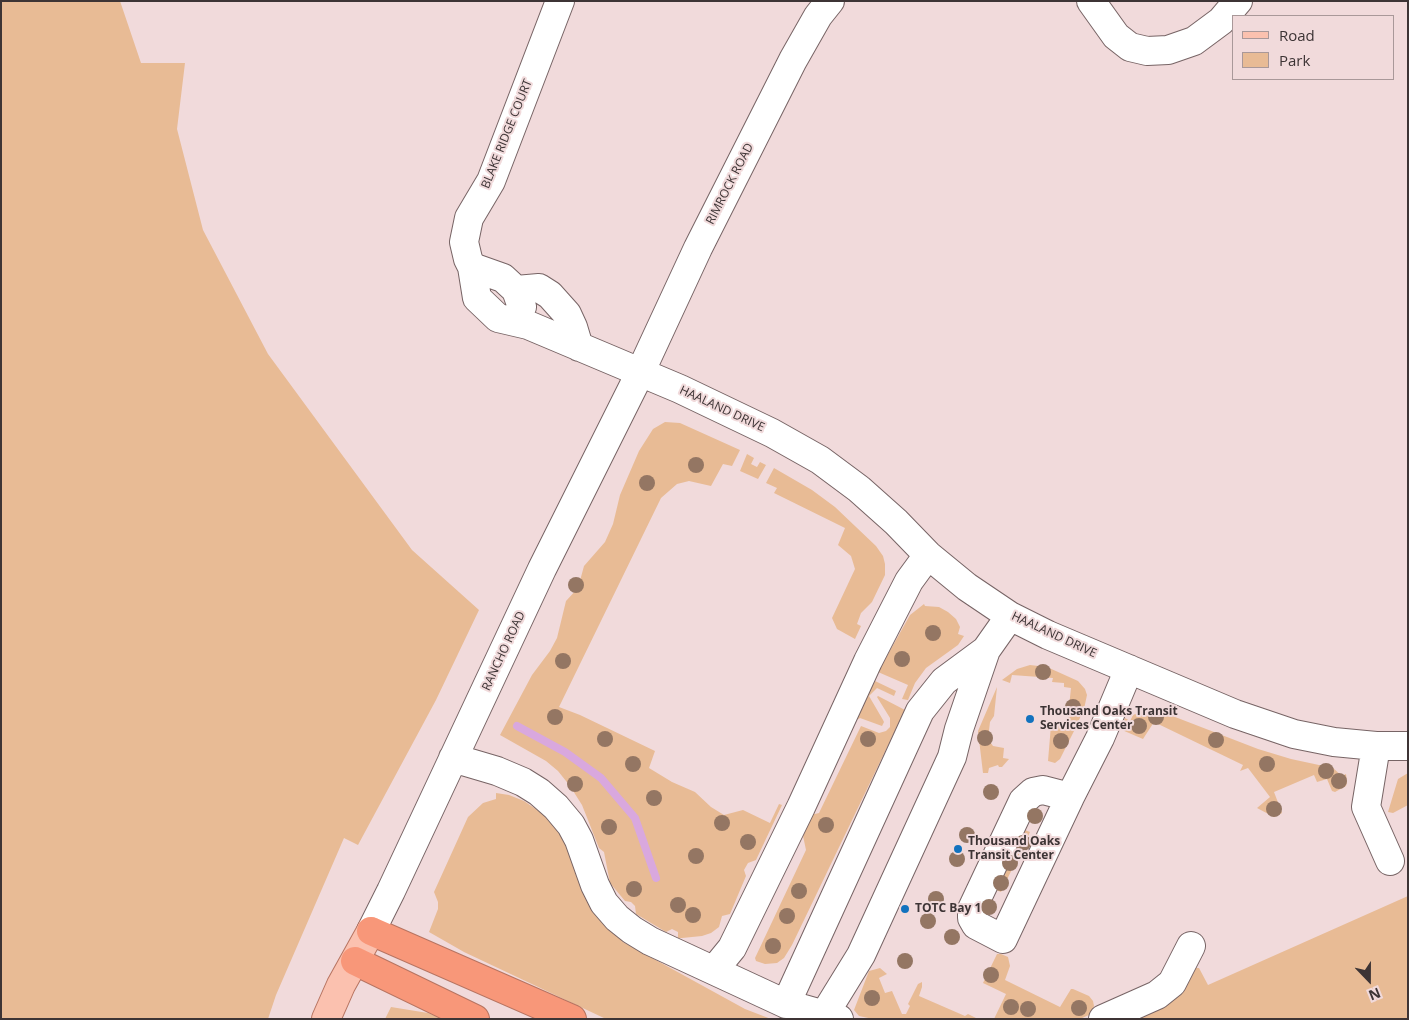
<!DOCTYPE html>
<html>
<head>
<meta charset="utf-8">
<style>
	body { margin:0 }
	#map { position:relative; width:1409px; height:1020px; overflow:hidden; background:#f1dadb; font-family:"Open Sans",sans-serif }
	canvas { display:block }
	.frame { position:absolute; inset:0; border:2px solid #3d3435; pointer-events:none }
	.legend { position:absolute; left:1232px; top:15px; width:162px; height:65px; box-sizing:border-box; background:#f1dadb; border:1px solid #a99899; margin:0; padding:6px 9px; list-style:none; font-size:15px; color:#3d3435 }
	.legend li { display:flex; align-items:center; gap:10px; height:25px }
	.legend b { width:25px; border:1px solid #a99899 }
	.north { position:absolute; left:1344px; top:955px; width:50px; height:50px; -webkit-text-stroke:4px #f1dadb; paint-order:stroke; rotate:158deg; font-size:14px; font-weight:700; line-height:20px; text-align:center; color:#3d3435 }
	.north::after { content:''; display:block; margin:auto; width:18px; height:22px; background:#3d3435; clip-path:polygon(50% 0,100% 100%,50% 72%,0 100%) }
</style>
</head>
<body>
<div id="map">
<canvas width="1409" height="1020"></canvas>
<div class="frame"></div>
<ul class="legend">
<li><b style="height:6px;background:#fbc1af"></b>Road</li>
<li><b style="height:14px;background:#e8bb95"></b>Park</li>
</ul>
<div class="north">N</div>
</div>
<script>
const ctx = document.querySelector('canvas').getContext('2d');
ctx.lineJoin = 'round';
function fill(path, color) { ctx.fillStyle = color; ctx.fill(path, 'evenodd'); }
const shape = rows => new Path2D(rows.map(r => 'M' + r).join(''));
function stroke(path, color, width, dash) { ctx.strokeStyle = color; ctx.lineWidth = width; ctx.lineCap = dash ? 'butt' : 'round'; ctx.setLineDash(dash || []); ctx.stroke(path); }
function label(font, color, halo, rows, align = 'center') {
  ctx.font = font + ' "Open Sans",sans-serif'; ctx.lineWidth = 4; ctx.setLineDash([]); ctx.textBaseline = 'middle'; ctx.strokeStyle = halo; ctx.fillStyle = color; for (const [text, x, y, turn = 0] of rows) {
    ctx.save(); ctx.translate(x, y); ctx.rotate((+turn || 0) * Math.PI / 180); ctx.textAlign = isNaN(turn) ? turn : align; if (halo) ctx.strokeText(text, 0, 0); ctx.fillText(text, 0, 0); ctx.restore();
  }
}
fill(shape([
	[1,1,120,1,141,63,185,63,177,129,203,230,268,354,412,550,479,610,436,700,358,845,344,838,276,995,268,1019,1,1019],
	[665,422,680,423,740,450,732,466,723,464,711,486,689,481,677,484,661,498,559,707,580,715,655,751,649,768,672,782,695,792,711,807,724,815,743,810,770,823,779,804,782,805,756,860,748,863,744,870,746,876,730,914,722,916,719,927,711,933,702,936,682,938,678,938,678,932,672,929,666,932,636,914,635,906,631,902,625,901,610,883,604,852,599,848,582,805,570,786,558,771,546,761,500,735,532,675,550,651,557,638,566,601,578,588,584,566,605,542,613,524,620,495,639,451,653,429],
	[747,454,754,458,751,464,757,467,760,462,766,465,758,479,740,471],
	[774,468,812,490,835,507,876,546,883,556,885,564,885,575,872,602,861,613,857,624,861,626,855,639,837,629,832,618,855,569,851,556,838,545,845,528,774,493,777,488,766,483],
	[924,604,925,606,939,607,948,612,956,619,960,627,958,634,964,636,958,645,926,668,915,683,908,700,902,699,908,685,878,672,910,615],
	[1030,665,1047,667,1078,681,1085,689,1087,695,1084,709,1074,731,1060,759,1055,763,1048,761,1051,725,1067,726,1071,688,1064,687,1064,683,1052,682,1053,678,1012,675,1010,683,1002,680,1017,669],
	[875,681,896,691,894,696,877,688,869,696,883,720,884,722,882,726,860,718,855,721],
	[997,687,994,716,990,722,988,739,993,746,1004,748,1003,758,1009,759,1002,767,999,767,998,765,989,768,988,773,983,773,978,731],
	[878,696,905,710,792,945,784,958,777,963,765,964,756,961,755,958,806,850,802,831,811,812,815,814,819,813,861,726,879,733,886,731,890,727,890,718,877,697],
	[1147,709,1157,710,1258,749,1291,759,1333,768,1342,776,1346,774,1347,782,1346,786,1335,792,1332,791,1327,779,1317,782,1314,775,1274,792,1282,813,1274,817,1257,808,1270,797,1248,768,1240,771,1243,765,1154,722,1143,739,1122,730,1121,726,1125,718,1130,721,1133,715],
	[1408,773,1408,805,1393,813,1388,812,1398,779],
	[496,793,509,795,524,801,546,816,564,837,593,905,623,942,745,1009,771,1019,606,1019,464,952,429,932,438,909,438,902,434,892,468,817,483,803,496,799],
	[1025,830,1030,832,1001,892,996,890],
	[1408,896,1408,1019,1133,1019,1192,973,1195,968,1199,968,1208,985],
	[997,954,1001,954,1008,957,1010,966,1005,980,1060,1007,1071,989,1073,989,1089,996,1093,1001,1094,1006,1091,1014,1080,1019,994,1019,1006,994,983,983],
	[880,968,887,974,879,978,885,993,892,991,902,1014,906,1014,910,1006,908,1004,918,984,922,982,922,987,919,996,965,1016,968,1014,978,1019,873,1019,859,1016,854,1010,869,971],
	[391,1007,428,1013,443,1019,385,1019]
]), '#e8bb95');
stroke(shape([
	[517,726,565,752,601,778,635,818,656,878]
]), '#d9a8de', 8);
const minor = shape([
	[560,1,491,181,469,218,464,242,468,259,472,267,477,298,498,318,528,325,680,389,772,433,820,460,859,489,896,522,928,555,967,587,1010,616,1048,635,1235,714,1294,734,1334,742,1376,746,1408,746],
	[1091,1,1116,36,1130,47,1147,51,1168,50,1194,41,1221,21,1238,1],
	[472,267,503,278,516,290,522,307],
	[516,290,539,288,550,295,567,314,573,327,579,347],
	[1376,746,1366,807,1390,861],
	[453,758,497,771,523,782,539,792,556,807,571,825,579,840,595,885,604,903,617,918,632,930,650,941,786,1004,839,1019],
	[1070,797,1043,790,1033,792,1023,801,972,909,972,918,976,925,1003,939,1070,797,1100,738,1129,669],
	[371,931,391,891,542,569,640,373,698,248,793,60,818,16,830,1],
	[714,970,732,948,801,807,868,661,909,581,928,555],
	[786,1004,920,711,944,681,986,650],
	[824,1015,861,955,952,757,959,729,986,650,1010,616],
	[1103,1019,1157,995,1172,983,1191,946]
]);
const major = shape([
	[326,1019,341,985,371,931]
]);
const highway = shape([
	[371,931,572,1019],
	[355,961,475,1019]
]);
stroke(minor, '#776465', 30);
stroke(major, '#b77461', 30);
stroke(highway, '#b77461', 30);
stroke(minor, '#fff', 28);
stroke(major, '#fbc1af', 28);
stroke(highway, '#f89779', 28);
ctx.fillStyle = '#947663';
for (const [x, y] of [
	[696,465],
	[647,483],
	[576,585],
	[933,633],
	[902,659],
	[563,661],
	[1043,672],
	[1073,707],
	[555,717],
	[1156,717],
	[1139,726],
	[985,738],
	[605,739],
	[868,739],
	[1216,740],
	[1061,741],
	[633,764],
	[1267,764],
	[1326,771],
	[1339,781],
	[575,784],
	[991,792],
	[654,798],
	[1274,809],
	[1035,816],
	[722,823],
	[826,825],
	[609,827],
	[967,835],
	[748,842],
	[1023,843],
	[696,856],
	[957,859],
	[1010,863],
	[1001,883],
	[634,889],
	[799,891],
	[936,899],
	[678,905],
	[989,907],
	[693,915],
	[787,916],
	[928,921],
	[952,937],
	[773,946],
	[905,961],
	[991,975],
	[872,998],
	[1011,1007],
	[1079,1008],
	[1028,1009]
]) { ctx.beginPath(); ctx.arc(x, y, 8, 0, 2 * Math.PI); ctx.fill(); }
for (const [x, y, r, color] of [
	[1030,719,5,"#1272be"],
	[958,849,5,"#1272be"],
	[905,909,5,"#1272be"]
]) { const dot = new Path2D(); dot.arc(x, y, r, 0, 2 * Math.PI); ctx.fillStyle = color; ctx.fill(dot); stroke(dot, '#f1dadb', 2); }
label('12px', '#3d3435', '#f1dadb', [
	["BLAKE RIDGE COURT",507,134,-68],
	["RIMROCK ROAD",730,184,-63],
	["HAALAND DRIVE",722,409,25],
	["HAALAND DRIVE",1054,635,25],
	["RANCHO ROAD",504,651,-65]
]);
label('bold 12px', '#3d3435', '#f1dadb', [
	["Thousand Oaks Transit",1040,712],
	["Services Center",1040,726],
	["Thousand Oaks",968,842],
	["Transit Center",968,856],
	["TOTC Bay 1",915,909]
], 'left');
</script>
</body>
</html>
